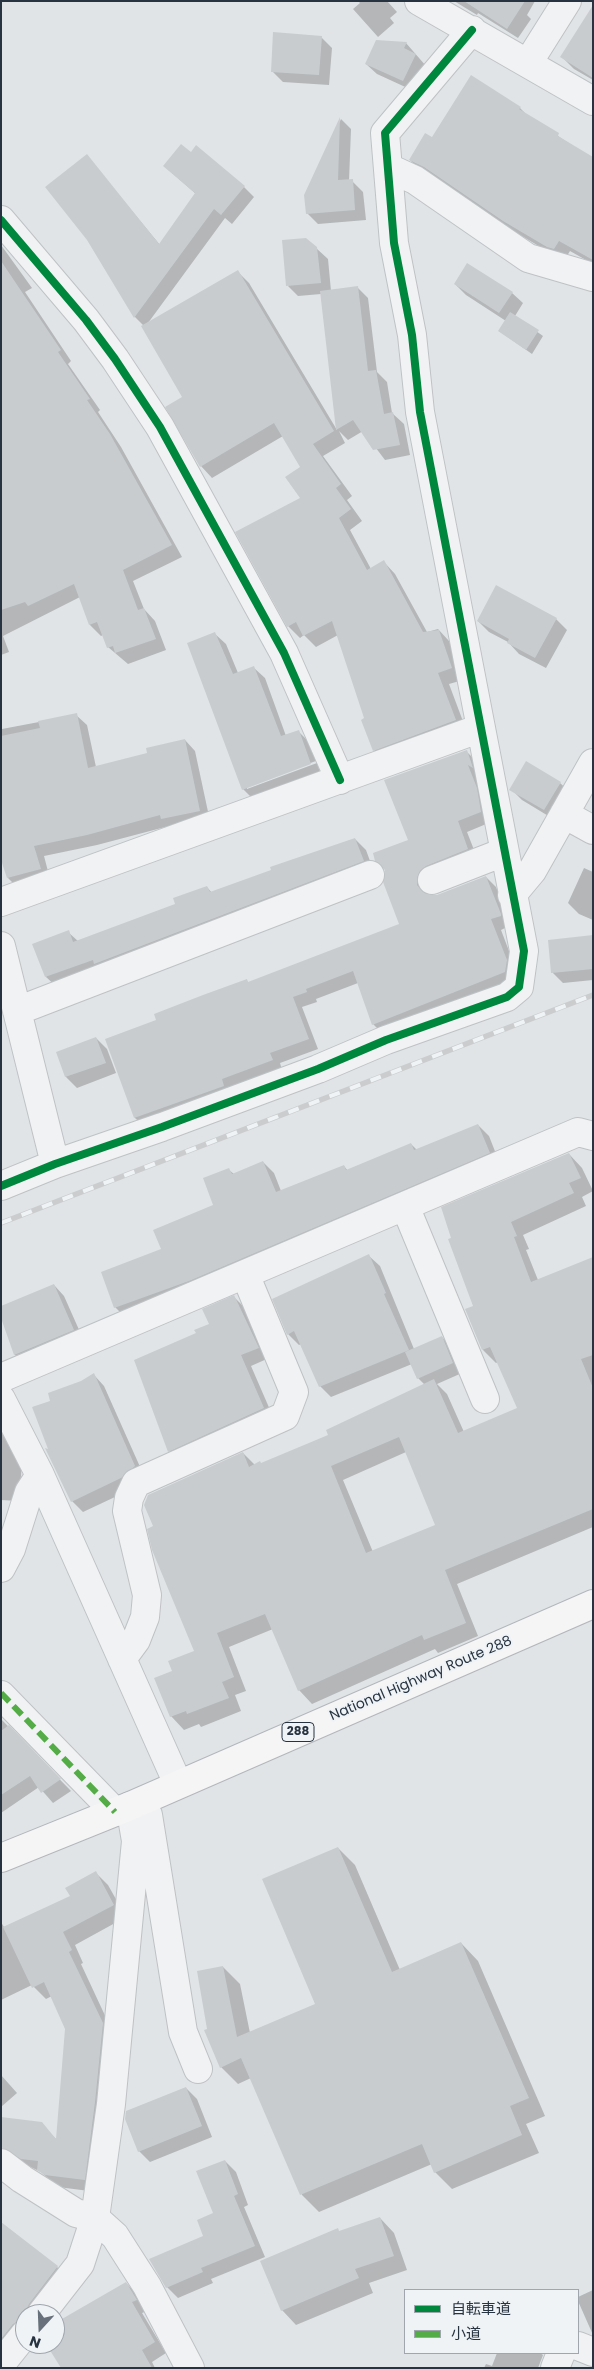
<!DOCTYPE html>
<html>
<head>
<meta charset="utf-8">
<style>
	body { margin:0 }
	#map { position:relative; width:594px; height:2369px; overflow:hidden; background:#e1e4e7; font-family:Poppins,"Noto Sans JP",sans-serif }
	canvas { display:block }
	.frame { position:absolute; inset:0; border:2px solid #273341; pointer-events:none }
	.legend { position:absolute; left:404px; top:2289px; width:175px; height:65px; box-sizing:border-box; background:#eff3f6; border:1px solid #9fa6ae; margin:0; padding:6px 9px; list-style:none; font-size:15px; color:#273341 }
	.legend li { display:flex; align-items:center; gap:10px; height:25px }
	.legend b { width:25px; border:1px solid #9fa6ae }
	.north { position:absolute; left:15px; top:2304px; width:50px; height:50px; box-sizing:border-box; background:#eff3f6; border:1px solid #9fa6ae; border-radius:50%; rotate:200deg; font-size:14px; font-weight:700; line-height:20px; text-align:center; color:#273341 }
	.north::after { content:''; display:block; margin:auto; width:18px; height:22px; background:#68717b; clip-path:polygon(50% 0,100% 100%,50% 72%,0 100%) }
</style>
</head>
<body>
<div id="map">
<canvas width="594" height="2369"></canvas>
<div class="frame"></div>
<ul class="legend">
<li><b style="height:6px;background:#00873e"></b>自転車道</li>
<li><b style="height:6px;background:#53ac46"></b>小道</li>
</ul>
<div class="north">N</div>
</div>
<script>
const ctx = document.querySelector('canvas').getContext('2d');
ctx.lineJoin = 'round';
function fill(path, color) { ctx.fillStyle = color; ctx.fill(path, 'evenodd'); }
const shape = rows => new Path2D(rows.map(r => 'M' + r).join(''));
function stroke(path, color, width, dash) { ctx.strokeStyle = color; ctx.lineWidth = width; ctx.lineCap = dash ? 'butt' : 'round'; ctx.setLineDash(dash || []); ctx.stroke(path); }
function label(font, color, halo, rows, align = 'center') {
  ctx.font = font + ' Poppins,sans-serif'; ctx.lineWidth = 4; ctx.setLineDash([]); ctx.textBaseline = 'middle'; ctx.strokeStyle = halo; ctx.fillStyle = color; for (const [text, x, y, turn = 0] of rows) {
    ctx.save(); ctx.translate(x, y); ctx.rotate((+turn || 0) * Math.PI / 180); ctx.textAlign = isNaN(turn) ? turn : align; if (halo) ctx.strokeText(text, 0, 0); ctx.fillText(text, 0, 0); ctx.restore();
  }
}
fill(shape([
	[358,1,387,1,397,12,390,18,394,23,378,37,353,9,360,3],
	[454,1,535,1,527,15,531,19,518,38,478,13,477,15],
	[593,12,593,80,574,69,562,57],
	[321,37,332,48,329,85,283,82,272,71],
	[406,43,426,66,414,91,377,74,366,64],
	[520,108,529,117,593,159,593,264,570,251,565,259,559,258,515,232,436,178,421,171,410,160,432,139],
	[341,119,351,129,349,181,352,181,363,192,366,220,318,224,307,213,306,195],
	[87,156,160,245,196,194,164,166,244,187,254,197,232,224,225,218,148,323,238,272,249,283,337,430,321,294,298,296,288,286,316,248,328,259,331,291,357,287,368,298,377,372,387,382,392,413,404,424,410,455,385,460,363,431,348,440,339,431,345,443,323,456,352,496,347,500,362,521,350,530,371,569,384,562,395,574,427,632,438,629,449,641,463,680,449,684,467,732,385,762,374,750,366,719,338,635,316,647,304,635,300,638,288,626,301,498,301,467,283,436,212,478,201,466,184,398,144,326,135,317,88,240],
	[1,245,32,288,25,292,71,361,68,364,100,410,98,412,121,447,182,557,133,581,144,609,155,621,166,650,128,664,108,647,103,635,101,636,90,625,80,597,3,636,9,652,1,655],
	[455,284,512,293,523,303,515,316,543,336,532,354,499,331,506,321,466,295],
	[556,619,567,630,546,668,519,654,508,642,489,632,478,621],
	[215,634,226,644,238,673,254,668,265,678,286,736,298,731,309,742,316,761,247,786,247,789,317,763,321,775,254,800,243,789],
	[76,715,87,725,96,767,149,754,185,740,195,751,210,821,172,829,169,826,97,845,44,856,50,879,18,888,8,878,1,855,1,728,2,729],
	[466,751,477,762,491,822,467,832,478,860,426,889,427,896,437,896,486,877,496,887,511,925,501,930,517,972,515,982,384,1035,373,1024,358,983,316,999,317,1002,302,1007,318,1049,280,1063,282,1070,146,1128,135,1118,106,1040,158,1020,246,980,249,983,401,925,410,841],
	[560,783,571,793,555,820,522,800,511,789],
	[355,839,366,850,374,872,57,987,46,977,68,932,79,942,177,904,207,887,212,893],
	[584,868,593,872,593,920,579,914,568,903],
	[593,937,593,980,563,983,552,972],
	[96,1038,107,1049,116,1073,77,1088,66,1077,57,1053],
	[478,1125,489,1136,500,1164,126,1318,115,1307,215,1206,229,1170,234,1174,263,1162,274,1173,281,1191,344,1166,348,1171,411,1144,417,1150],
	[569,1154,582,1168,593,1191,582,1197,586,1206,523,1235,529,1249,526,1250,538,1280,593,1258,593,1527,457,1584,478,1636,438,1653,435,1649,312,1704,299,1690,273,1629,229,1647,246,1691,235,1695,241,1711,201,1727,199,1724,184,1730,171,1716,174,1672,196,1651,243,1453,255,1465,262,1465,329,1436,425,1385,418,1378,412,1364,331,1397,320,1386,301,1344,299,1345,288,1334,369,1256,380,1266,414,1349,442,1337,451,1347,462,1373,437,1384,447,1394,464,1432,519,1409,498,1362,496,1363,483,1350,474,1307,450,1239],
	[406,1452,437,1526,373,1552,343,1480],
	[54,1285,64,1296,84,1341,26,1365,15,1355,4,1320],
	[234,1297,245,1308,269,1358,251,1366,274,1419,180,1462,169,1451,197,1333,211,1325],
	[94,1375,104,1386,145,1478,132,1489,83,1512,72,1501,52,1401],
	[1,1432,10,1440,22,1463,19,1501,1,1500],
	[1,1719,71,1791,53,1803,39,1787,1,1813],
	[338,1848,355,1865,400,1970,461,1943,478,1961,545,2116,526,2124,539,2153,452,2189,435,2172,432,2164,319,2212,302,2195,251,2078,238,2084,221,2067,209,2030,223,1967,240,1984,250,2033,317,2005],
	[96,1873,108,1885,126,1917,75,1945,83,1963,81,1964,115,2037,97,2192,58,2187,41,2172,16,2160,1,2145,41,2124,57,2140,66,2029,52,1996,46,1999,32,1985,1,2000,1,1922,4,1927,71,1897],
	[1,2075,17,2093,1,2107],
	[186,2088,197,2099,212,2137,150,2162,139,2151],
	[225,2161,236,2172,248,2205,244,2207,265,2257,211,2279,213,2283,178,2298,167,2287,205,2237,215,2214],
	[380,2218,394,2233,407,2270,369,2283,373,2293,296,2325,282,2310,340,2232],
	[3,2224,57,2267,71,2281,45,2314,25,2314,25,2339,1,2368],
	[126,2283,137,2294,147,2311,142,2313,166,2353,152,2362,155,2368,63,2368,49,2344,55,2344,55,2324],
	[593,2290,593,2335,578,2301,578,2297],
	[497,2353,540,2353,543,2355,538,2368,484,2368,486,2364,492,2366]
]), '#0003');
fill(shape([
	[464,1,525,1,507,29],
	[593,5,593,78,560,57],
	[273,32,322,36,319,75,271,72],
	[376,40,407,42,404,48,416,54,403,81,365,64],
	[471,75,521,107,519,109,559,133,558,136,593,157,593,260,559,241,554,249,547,247,503,221,424,167,409,160,425,133,432,137],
	[340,117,338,180,353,179,355,210,306,214,304,195],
	[181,144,191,152,196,145,245,186,221,215,214,209,134,318,87,240,45,187,87,154,159,244,195,193,163,166],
	[306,238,317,247,321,283,286,286,282,240],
	[1,261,61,350,58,352,90,399,87,400,110,434,172,545,123,570,138,610,144,608,156,639,115,653,113,646,107,648,97,622,89,625,74,584,28,606,25,602,1,610],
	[467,263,513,292,499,313,454,284],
	[238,270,334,431,313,444,341,484,336,488,351,509,339,518,367,570,384,560,423,632,439,630,452,668,438,673,456,720,373,751,361,720,364,718,332,621,303,636,296,622,287,627,235,532,300,498,285,477,300,467,274,423,200,467,165,407,182,397,141,326],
	[358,286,368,371,376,370,384,414,393,412,400,445,373,450,353,420,336,430,320,291],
	[510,312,539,330,526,350,498,331],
	[496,585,557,618,535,658,507,643,509,639,477,621],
	[215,632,233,674,254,666,281,736,299,730,311,764,242,790,187,643],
	[77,713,88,768,147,753,146,748,185,739,200,811,161,819,160,815,87,835,34,846,41,869,7,878,1,860,1,736,40,728,38,721],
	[467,750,473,768,468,765,477,788,481,812,458,821,468,849,426,866,420,871,417,878,417,885,423,892,430,895,437,895,486,876,501,914,501,916,491,919,507,960,505,972,372,1025,353,971,306,989,307,992,293,997,309,1039,270,1053,273,1060,222,1079,224,1086,134,1118,105,1039,156,1020,154,1014,203,995,247,979,248,982,399,924,383,882,385,870,375,861,373,853,408,840,384,780],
	[526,761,561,782,544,810,509,790],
	[355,838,364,861,94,964,93,960,45,977,32,944,69,930,73,942,175,904,173,898,207,886,210,892,271,870,270,867],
	[593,935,593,969,551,973,548,940],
	[96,1037,106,1063,65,1077,56,1052],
	[478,1124,490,1153,189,1281,114,1308,101,1272,161,1249,153,1230,213,1205,203,1178,229,1168,232,1174,263,1161,276,1192,344,1165,346,1170,411,1143,414,1150],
	[569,1153,581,1178,569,1183,574,1193,511,1222,517,1236,514,1237,531,1282,593,1257,593,1355,581,1359,593,1388,593,1509,445,1570,466,1623,424,1640,422,1635,298,1691,265,1614,217,1633,234,1677,222,1682,229,1698,187,1714,186,1711,170,1717,154,1678,172,1671,168,1661,194,1651,152,1550,147,1529,153,1526,144,1505,148,1495,243,1452,249,1467,260,1461,261,1463,328,1435,326,1430,434,1379,458,1433,517,1408,490,1347,482,1350,465,1309,473,1306,448,1239,451,1238,441,1207],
	[399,1437,435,1525,366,1553,331,1466],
	[369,1254,386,1293,384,1294,409,1350,319,1387,294,1331,287,1335,272,1299],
	[54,1284,74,1330,14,1355,1,1318,1,1306],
	[234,1295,259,1348,241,1355,264,1408,168,1452,134,1360,196,1333,194,1330,209,1324,202,1309],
	[442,1336,453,1363,417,1379,405,1352],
	[94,1373,135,1466,121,1478,71,1502,45,1448,48,1449,32,1407,50,1401,48,1393,81,1381],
	[9,1725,61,1779,41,1793,30,1776,1,1795,1,1731],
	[338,1847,392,1972,461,1942,529,2098,510,2106,522,2135,434,2173,422,2144,300,2195,241,2058,220,2068,204,2030,207,2029,197,1971,223,1966,237,2037,315,2004,262,1879],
	[96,1871,114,1905,63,1932,72,1950,69,1952,103,2023,95,2102,85,2180,45,2175,37,2170,38,2161,21,2159,1,2147,1,2117,42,2122,56,2139,65,2029,44,1982,32,1988,3,1927,70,1896,65,1888],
	[186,2087,202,2126,138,2152,125,2119,126,2111],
	[225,2160,238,2194,234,2196,255,2246,201,2268,203,2272,166,2288,149,2259,203,2236,197,2220,213,2213,196,2171],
	[380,2217,394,2256,355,2269,359,2278,281,2311,260,2261,338,2228,339,2231],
	[1,2222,58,2266,29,2304,22,2319,13,2324,1,2339],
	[126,2282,137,2300,132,2302,155,2342,142,2350,152,2368,61,2368,46,2344,55,2344,55,2323]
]), '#c9cccf');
const minor = shape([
	[419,1,593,101],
	[528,63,567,1],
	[389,168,415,180,528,258,593,277],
	[1,220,86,320,115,359,160,427,284,653,340,780],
	[564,814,593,830],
	[432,880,504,852],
	[512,895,532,871,593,763],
	[1,902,481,728],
	[1,946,55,1164],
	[17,1011,370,875],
	[1,1186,55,1164,162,1127,318,1069,386,1040,507,997,519,987,524,951,420,412,412,335,394,243,385,133,472,30],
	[405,1206,485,1399],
	[1,1378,578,1132,593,1136],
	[1,1399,40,1475,178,1784],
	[1,1568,11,1549,29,1492,40,1475],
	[122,1659,136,1640,145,1617,147,1595,127,1511,129,1498,136,1483,285,1416,294,1392,245,1274],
	[1,1695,115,1812],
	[148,1815,183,2032,198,2069],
	[1,2163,22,2179,76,2213,95,2218,115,2236,147,2286,190,2368],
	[41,2314,80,2264,95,2218,111,2104,136,1841,130,1806],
	[578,2346,593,2352],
	[1,2364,25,2334],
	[555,2368,561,2353]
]);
const trunk = shape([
	[1,1858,130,1806,593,1604]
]);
stroke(minor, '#bfc2c5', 30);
stroke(trunk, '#b3b7bc', 30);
stroke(minor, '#f1f2f3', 28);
stroke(trunk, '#f5f5f6', 28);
const rail = shape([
	[1,1223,593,995]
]);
stroke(rail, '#caccce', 5.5);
stroke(rail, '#eff3f6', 4, [11]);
stroke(shape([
	[1,1693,115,1812]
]), '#53ac46', 6, [12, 6]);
stroke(shape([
	[1,220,86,320,115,359,160,427,284,653,340,780],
	[1,1186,55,1164,162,1127,318,1069,386,1040,507,997,519,987,524,951,420,412,412,335,394,243,385,133,472,30]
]), '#00873e', 8);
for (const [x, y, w] of [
	[298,1732,32]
]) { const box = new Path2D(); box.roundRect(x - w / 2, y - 9.5, w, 19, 4); ctx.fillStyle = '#eff3f6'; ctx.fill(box); stroke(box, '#273341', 1); }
label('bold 12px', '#273341', null, [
	["288",298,1732]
]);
label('14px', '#273341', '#eff3f6', [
	["National Highway Route 288",421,1679,-23]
]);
</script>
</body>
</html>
